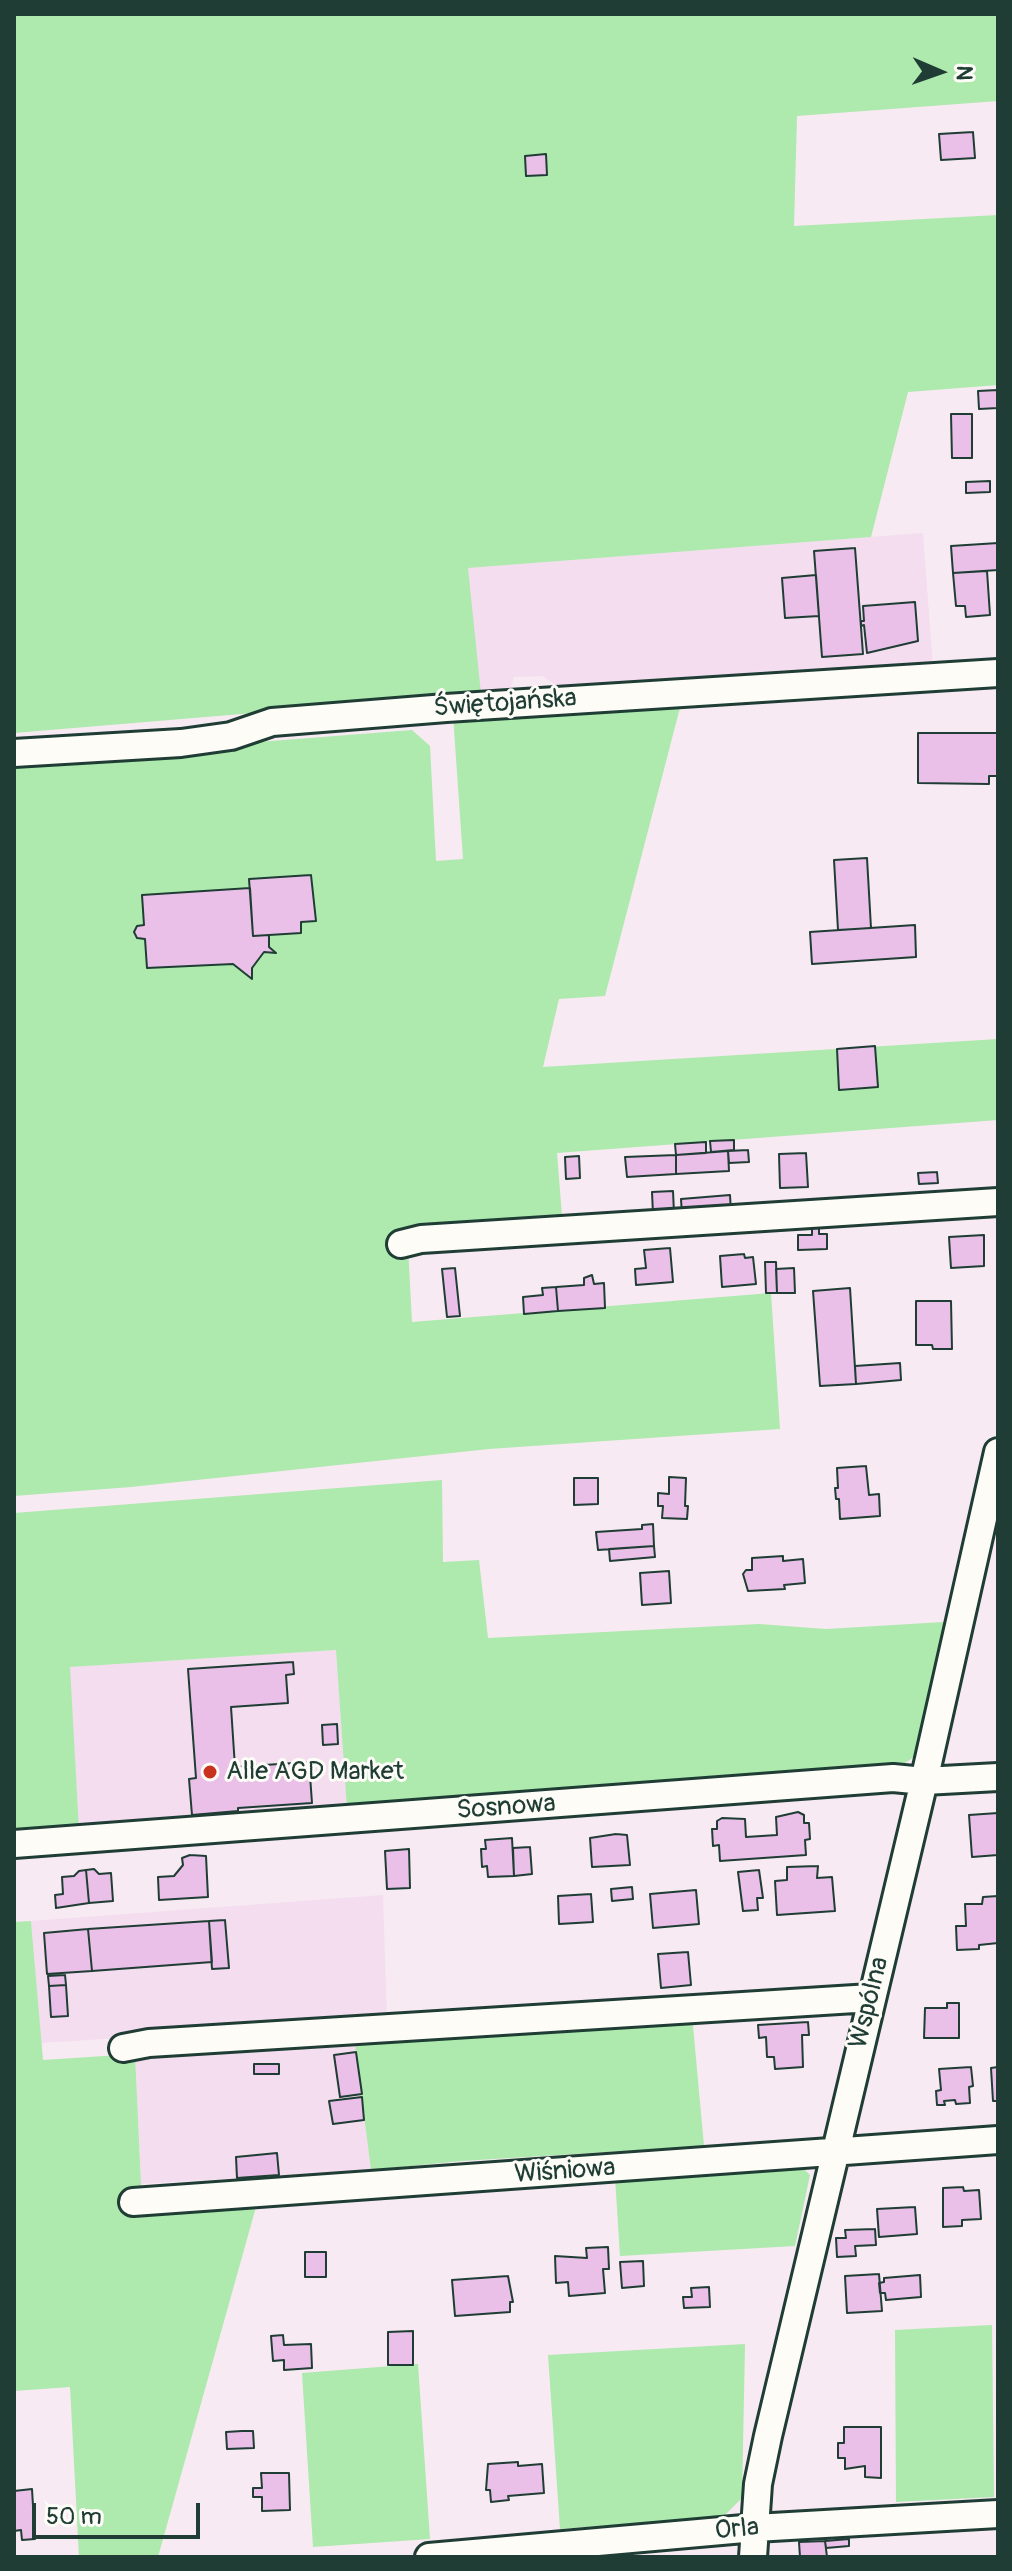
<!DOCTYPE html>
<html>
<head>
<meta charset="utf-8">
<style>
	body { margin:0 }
	#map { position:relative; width:1012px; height:2571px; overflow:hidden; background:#f7eaf2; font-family:Pangolin,sans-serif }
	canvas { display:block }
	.frame { position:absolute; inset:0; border:16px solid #1f3d34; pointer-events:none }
	.north { position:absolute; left:900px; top:32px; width:80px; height:80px; -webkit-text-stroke:6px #fdfcf7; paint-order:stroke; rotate:92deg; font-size:22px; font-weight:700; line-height:32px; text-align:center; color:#1f3d34 }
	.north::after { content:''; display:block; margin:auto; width:28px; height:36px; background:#1f3d34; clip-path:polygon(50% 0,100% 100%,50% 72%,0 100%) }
	.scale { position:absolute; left:32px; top:2503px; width:168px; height:36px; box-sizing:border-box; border:4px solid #1f3d34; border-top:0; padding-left:10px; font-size:24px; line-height:28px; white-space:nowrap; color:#1f3d34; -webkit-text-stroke:6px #fdfcf7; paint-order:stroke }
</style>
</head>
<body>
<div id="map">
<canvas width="1012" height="2571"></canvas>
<div class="frame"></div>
<div class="north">N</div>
<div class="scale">50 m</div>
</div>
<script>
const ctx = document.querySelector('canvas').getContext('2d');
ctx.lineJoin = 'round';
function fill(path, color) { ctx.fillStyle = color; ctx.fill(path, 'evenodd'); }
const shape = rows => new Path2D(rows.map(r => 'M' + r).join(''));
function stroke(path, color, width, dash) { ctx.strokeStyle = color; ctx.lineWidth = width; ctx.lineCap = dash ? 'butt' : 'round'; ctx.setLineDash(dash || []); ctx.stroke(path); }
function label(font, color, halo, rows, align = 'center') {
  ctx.font = font + ' Pangolin,sans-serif'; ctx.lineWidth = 6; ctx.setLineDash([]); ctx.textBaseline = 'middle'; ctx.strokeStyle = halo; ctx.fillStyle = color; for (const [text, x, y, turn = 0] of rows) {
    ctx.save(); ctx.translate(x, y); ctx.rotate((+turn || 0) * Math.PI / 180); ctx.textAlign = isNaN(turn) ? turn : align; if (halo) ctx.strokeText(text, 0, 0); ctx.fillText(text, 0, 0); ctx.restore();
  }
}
fill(shape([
	[923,533,933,668,807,676,800,670,750,672,749,678,647,688,646,681,558,686,542,676,514,677,510,689,480,690,467,568],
	[336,1650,347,1809,79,1830,69,1667],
	[383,1895,387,2021,41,2043,31,1921],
	[347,2037,354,2037,371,2170,141,2184,135,2054,296,2041,307,2050,336,2047]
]), '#f3ddef');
fill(shape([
	[14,14,998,14,998,101,797,116,794,226,998,215,998,385,908,392,871,537,468,568,481,694,14,733],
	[682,700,605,996,559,999,543,1067,998,1039,998,1120,557,1153,562,1216,582,1215,594,1222,408,1247,412,1322,771,1293,780,1429,489,1449,131,1487,14,1496,14,761,412,730,430,746,436,861,463,859,453,715],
	[442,1480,443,1562,479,1560,488,1638,759,1624,826,1629,944,1622,914,1757,905,1763,892,1765,347,1809,336,1650,70,1667,79,1830,14,1832,14,1513],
	[31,1921,43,2060,135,2054,141,2184,154,2212,256,2207,158,2557,79,2557,70,2387,14,2391,14,1922],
	[692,2015,704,2146,462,2161,371,2170,354,2037],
	[799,2164,810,2175,795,2246,620,2256,615,2177],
	[992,2325,994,2497,896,2502,895,2330],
	[745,2344,742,2498,723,2517,560,2529,548,2355],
	[418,2364,430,2539,313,2547,302,2373]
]), '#aee9ae');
const building = shape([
	[973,132,975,158,941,160,939,134,973,132],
	[546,154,547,175,526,176,525,156,546,154],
	[998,390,998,408,979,409,978,391,998,390],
	[951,414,972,414,972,458,952,458,951,414],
	[990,481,990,492,966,493,966,482,990,481],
	[998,543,998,570,953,573,951,546,998,543],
	[855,548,863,654,822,657,814,551,855,548],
	[987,571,990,615,966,617,965,606,956,606,953,573,987,571],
	[816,575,819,616,785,618,782,578,816,575],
	[915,602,918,641,867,653,864,625,861,626,861,621,864,621,863,606,915,602],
	[918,733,998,733,998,776,989,776,989,784,918,783,918,733],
	[867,858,871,928,838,930,834,860,867,858],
	[311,875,316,921,301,922,301,933,253,936,249,879,311,875],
	[250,888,253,936,269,935,269,947,276,953,264,952,252,968,252,979,233,964,147,968,145,939,137,938,134,932,137,926,144,925,142,895,250,888],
	[915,925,916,957,812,964,810,932,915,925],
	[875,1046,878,1087,839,1090,837,1049,875,1046],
	[734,1140,734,1150,711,1152,710,1141,734,1140],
	[706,1142,706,1153,676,1155,675,1144,706,1142],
	[748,1150,749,1162,729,1163,728,1151,748,1150],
	[728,1151,729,1171,676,1174,676,1155,728,1151],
	[806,1153,808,1187,780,1188,779,1154,806,1153],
	[676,1155,676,1174,627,1177,625,1157,676,1155],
	[579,1156,580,1178,566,1179,565,1157,579,1156],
	[937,1172,938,1183,919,1184,918,1173,937,1172],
	[673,1191,674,1213,653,1214,652,1192,673,1191],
	[730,1195,731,1212,682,1215,681,1199,730,1195],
	[812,1227,819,1227,819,1234,827,1234,827,1249,798,1250,798,1235,812,1235,812,1227],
	[984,1235,984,1266,951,1268,949,1237,984,1235],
	[670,1248,673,1282,636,1285,635,1269,646,1268,644,1250,670,1248],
	[744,1254,745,1258,753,1257,756,1284,722,1287,720,1256,744,1254],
	[765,1262,776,1262,777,1293,766,1293,765,1262],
	[455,1268,460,1316,447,1317,442,1269,455,1268],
	[794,1268,795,1293,777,1293,776,1269,794,1268],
	[592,1275,594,1284,604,1283,605,1308,558,1311,556,1287,584,1285,584,1278,592,1275],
	[556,1287,558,1311,524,1314,523,1297,543,1295,542,1288,556,1287],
	[850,1288,856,1384,820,1386,813,1291,850,1288],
	[916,1301,951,1301,952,1349,933,1349,932,1345,916,1345,916,1301],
	[900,1363,901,1380,856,1384,855,1366,900,1363],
	[866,1466,869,1495,879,1494,880,1516,840,1519,839,1499,836,1499,835,1488,838,1488,837,1468,866,1466],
	[669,1477,686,1478,685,1506,688,1506,687,1519,662,1518,663,1506,658,1506,658,1493,669,1494,669,1477],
	[574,1478,598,1478,598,1504,574,1505,574,1478],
	[653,1524,654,1546,598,1550,596,1532,642,1529,642,1525,653,1524],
	[654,1546,655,1557,610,1561,609,1549,654,1546],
	[783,1556,783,1561,803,1559,805,1583,784,1585,785,1589,748,1591,743,1574,746,1570,752,1570,752,1558,783,1556],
	[669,1571,671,1603,642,1605,640,1573,669,1571],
	[293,1662,294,1674,286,1675,288,1703,231,1707,235,1767,309,1762,312,1803,238,1808,238,1811,192,1815,189,1779,196,1778,188,1669,293,1662],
	[337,1724,338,1744,323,1745,322,1725,337,1724],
	[798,1812,804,1815,804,1823,809,1823,810,1839,805,1840,806,1855,720,1861,719,1845,713,1846,712,1829,717,1829,717,1821,722,1818,745,1819,746,1837,777,1835,776,1817,798,1812],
	[998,1813,998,1855,972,1857,969,1815,998,1813],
	[616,1834,627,1835,630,1865,592,1867,590,1838,616,1834],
	[512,1838,514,1876,488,1877,487,1866,482,1867,481,1849,486,1849,485,1840,512,1838],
	[530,1847,532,1874,514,1876,513,1848,530,1847],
	[409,1849,410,1888,387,1889,385,1851,409,1849],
	[190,1855,206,1856,208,1897,159,1900,158,1877,174,1876,183,1865,182,1858,190,1855],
	[818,1866,817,1878,832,1877,835,1911,777,1915,775,1881,787,1880,787,1867,818,1866],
	[94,1869,99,1874,111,1873,113,1901,89,1903,86,1870,94,1869],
	[86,1870,89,1903,56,1908,55,1895,63,1894,62,1877,74,1876,79,1871,86,1870],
	[759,1870,763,1898,757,1898,758,1910,743,1911,738,1872,759,1870],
	[632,1887,633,1899,612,1901,611,1889,632,1887],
	[696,1890,699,1924,653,1928,650,1894,696,1890],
	[591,1894,593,1922,559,1924,558,1896,591,1894],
	[998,1896,998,1943,979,1945,979,1949,957,1950,956,1926,966,1926,965,1904,982,1904,983,1897,998,1896],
	[225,1920,229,1968,212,1969,209,1921,225,1920],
	[209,1921,212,1962,92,1971,88,1929,209,1921],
	[88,1929,92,1971,47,1974,44,1933,88,1929],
	[688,1952,691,1985,661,1988,658,1954,688,1952],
	[65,1975,66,1985,49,1986,48,1976,65,1975],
	[66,1985,68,2016,51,2017,49,1986,66,1985],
	[947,2003,959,2003,959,2038,924,2038,925,2008,947,2008,947,2003],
	[808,2022,809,2035,802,2035,803,2067,775,2069,774,2057,767,2057,766,2037,759,2038,758,2025,808,2022],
	[356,2052,362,2094,340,2097,334,2055,356,2052],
	[254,2064,279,2064,279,2074,254,2074,254,2064],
	[971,2067,973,2086,969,2087,970,2103,956,2104,955,2100,944,2101,945,2105,937,2105,936,2091,941,2090,939,2069,971,2067],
	[998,2067,998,2101,993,2101,991,2068,998,2067],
	[362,2097,364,2120,333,2124,329,2101,362,2097],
	[277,2153,279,2175,237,2178,236,2157,277,2153],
	[963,2187,964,2191,979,2190,981,2219,962,2220,962,2226,943,2227,943,2188,963,2187],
	[915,2207,917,2234,879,2237,877,2209,915,2207],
	[875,2229,876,2245,855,2246,856,2256,837,2257,836,2238,846,2238,845,2230,875,2229],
	[608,2247,609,2269,603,2269,605,2293,569,2296,568,2282,556,2283,555,2256,587,2258,586,2248,608,2247],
	[305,2252,326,2252,326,2277,305,2277,305,2252],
	[643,2261,644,2286,622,2288,620,2262,643,2261],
	[879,2274,882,2311,847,2313,845,2276,879,2274],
	[920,2275,921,2297,886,2300,885,2293,880,2293,879,2283,884,2282,884,2278,920,2275],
	[508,2276,513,2302,510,2302,510,2312,455,2316,452,2280,508,2276],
	[709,2287,710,2307,684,2308,683,2297,692,2297,691,2288,709,2287],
	[413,2331,413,2365,388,2365,388,2332,413,2331],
	[283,2335,284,2345,311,2344,312,2368,284,2370,284,2360,273,2361,271,2336,283,2335],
	[844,2427,881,2427,881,2478,865,2477,865,2466,845,2469,845,2458,838,2458,838,2443,844,2443,844,2427],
	[242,2431,253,2431,254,2448,227,2449,226,2432,242,2431],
	[518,2462,518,2466,542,2464,544,2493,508,2496,509,2500,491,2502,490,2490,486,2490,488,2464,518,2462],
	[261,2473,289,2473,290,2510,262,2511,262,2497,253,2497,253,2488,262,2488,261,2473],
	[32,2489,35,2539,22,2540,21,2530,14,2531,14,2491,32,2489],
	[849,2539,849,2546,826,2548,825,2541,849,2539],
	[825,2541,827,2557,800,2557,799,2542,825,2541]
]);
fill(building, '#eac0e8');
stroke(building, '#1f3d34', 2);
const minor = shape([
	[14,753,181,743,231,736,272,722,446,708,998,673],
	[401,1244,421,1239,998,1202],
	[14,1844,893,1778,924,1781,998,1777],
	[123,2048,149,2043,871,1998],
	[133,2202,998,2140],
	[429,2557,755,2528,998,2514],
	[753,2557,758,2484,768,2436,924,1781,998,1452]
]);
stroke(minor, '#1f3d34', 32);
stroke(minor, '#fdfcf7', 26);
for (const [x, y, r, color] of [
	[210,1772,8,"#c8321e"]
]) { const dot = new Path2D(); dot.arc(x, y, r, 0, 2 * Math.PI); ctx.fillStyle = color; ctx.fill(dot); stroke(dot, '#fdfcf7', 3); }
label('26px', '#1f3d34', '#fdfcf7', [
	["Świętojańska",505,704,-4],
	["Sosnowa",506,1808,-4],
	["Wspólna",870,2003,-76],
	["Wiśniowa",565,2172,-4],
	["Orla",737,2530,-5]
]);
label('26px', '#1f3d34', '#fdfcf7', [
	["Alle AGD Market",226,1772]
], 'left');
</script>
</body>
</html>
